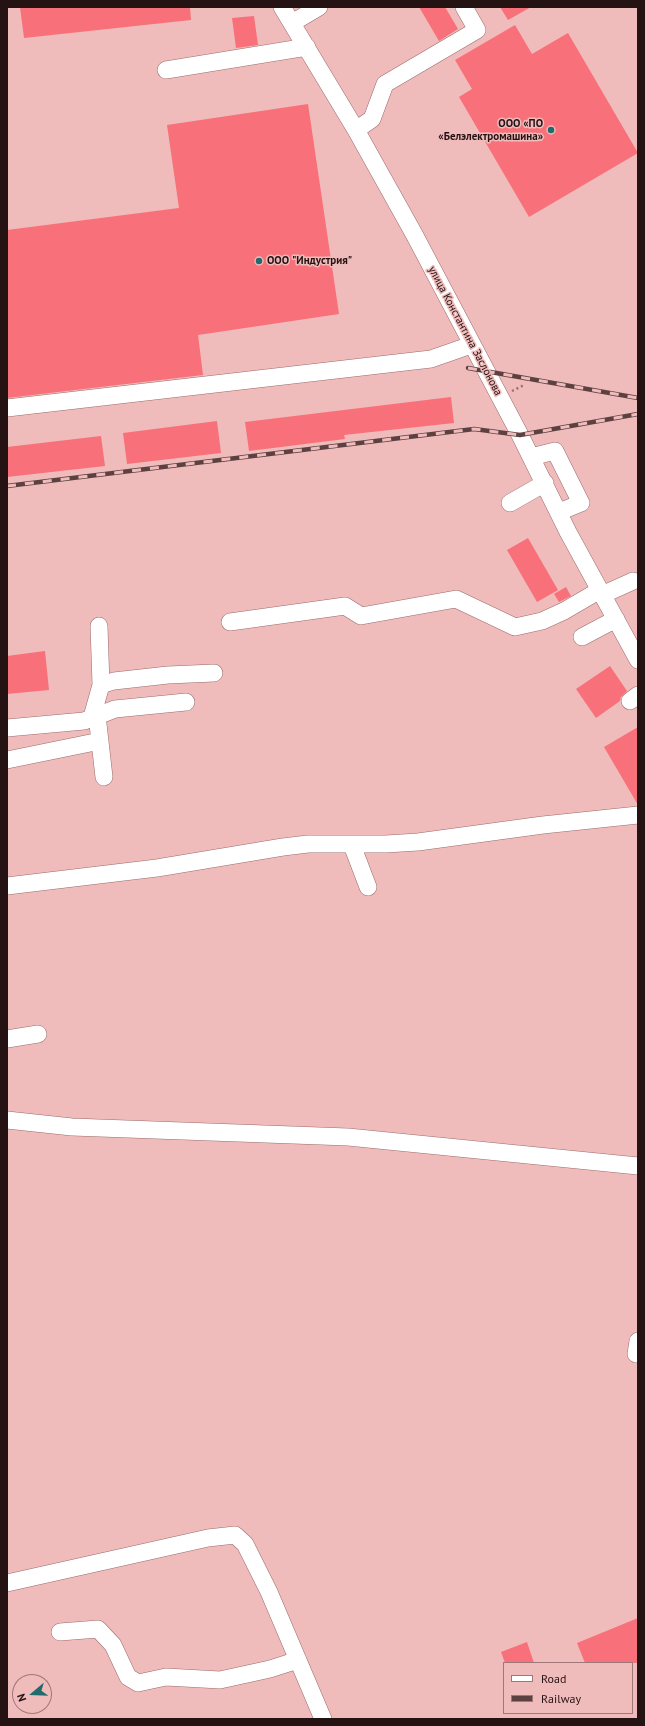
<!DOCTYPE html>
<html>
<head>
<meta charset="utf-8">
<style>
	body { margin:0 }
	#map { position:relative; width:645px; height:1726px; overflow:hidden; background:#f0bbbb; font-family:"PT Sans",sans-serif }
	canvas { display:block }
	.frame { position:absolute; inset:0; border:8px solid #251213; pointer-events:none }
	.legend { position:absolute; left:503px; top:1662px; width:130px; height:52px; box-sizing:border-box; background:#f0bbbb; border:1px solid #9f7778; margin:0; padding:5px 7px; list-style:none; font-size:12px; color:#251213 }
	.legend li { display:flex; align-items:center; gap:8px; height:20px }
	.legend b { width:20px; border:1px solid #9f7778 }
	.north { position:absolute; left:12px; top:1674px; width:40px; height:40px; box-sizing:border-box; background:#f0bbbb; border:1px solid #9f7778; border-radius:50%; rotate:251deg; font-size:11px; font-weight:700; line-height:16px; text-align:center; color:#251213 }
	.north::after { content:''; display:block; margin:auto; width:14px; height:18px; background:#1f6b6e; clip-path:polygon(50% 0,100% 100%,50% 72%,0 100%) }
</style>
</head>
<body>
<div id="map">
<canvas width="645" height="1726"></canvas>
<div class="frame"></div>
<ul class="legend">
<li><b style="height:5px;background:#fff"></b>Road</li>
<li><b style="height:5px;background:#5d4141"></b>Railway</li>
</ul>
<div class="north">N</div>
</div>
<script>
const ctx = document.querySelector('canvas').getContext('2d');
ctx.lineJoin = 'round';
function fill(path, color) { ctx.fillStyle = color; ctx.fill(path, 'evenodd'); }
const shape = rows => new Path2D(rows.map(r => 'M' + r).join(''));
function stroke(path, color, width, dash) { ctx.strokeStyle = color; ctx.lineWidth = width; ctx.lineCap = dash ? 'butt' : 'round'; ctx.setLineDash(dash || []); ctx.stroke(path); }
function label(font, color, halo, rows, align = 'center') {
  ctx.font = font + ' "PT Sans",sans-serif'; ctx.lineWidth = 3; ctx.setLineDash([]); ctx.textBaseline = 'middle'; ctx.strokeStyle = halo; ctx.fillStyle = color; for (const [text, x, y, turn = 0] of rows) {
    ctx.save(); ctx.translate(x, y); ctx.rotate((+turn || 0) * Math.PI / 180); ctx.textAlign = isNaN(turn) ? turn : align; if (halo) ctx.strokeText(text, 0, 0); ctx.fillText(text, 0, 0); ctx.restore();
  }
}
fill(shape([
	[20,7,190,7,191,20,24,38],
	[419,7,445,7,458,29,439,41],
	[500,7,531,7,508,20],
	[254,16,258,45,236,48,232,18],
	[515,25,532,54,568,33,638,153,529,217,459,97,472,89,455,60],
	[308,104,339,314,198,335,203,375,7,398,7,230,179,208,167,125],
	[451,397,454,423,344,435,345,439,249,451,245,422],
	[217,421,221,453,127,464,123,433],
	[101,436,105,466,7,477,7,447],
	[528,538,558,590,537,602,507,550],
	[566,587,571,596,559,602,554,594],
	[45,651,49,690,7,694,7,656],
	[610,666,627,691,621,697,620,701,596,718,576,689],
	[638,727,638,805,604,747],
	[638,1618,638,1663,585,1663,577,1643],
	[527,1642,534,1663,505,1663,501,1652]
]), '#f87079');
const minor = shape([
	[282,7,356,130,414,234,520,435,568,532,638,660],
	[292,23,319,7],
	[166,70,307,47],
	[356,130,372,119,385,84,477,30,464,7],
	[7,408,431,359,471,345],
	[531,457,555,451,581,503,559,512],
	[510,503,545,483],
	[602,595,633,581],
	[230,622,345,606,361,616,456,599,515,627,542,621,564,611,600,590],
	[99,626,101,685],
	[582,637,616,619],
	[630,701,638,695],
	[92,717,101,685,114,681,168,675,214,673],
	[98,724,104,777],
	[7,728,84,721,115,709,186,702],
	[7,760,100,741],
	[352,845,368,887],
	[7,886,157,868,283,847,308,844,386,844,418,842,543,825,638,815],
	[7,1039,38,1034],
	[7,1120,72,1127,348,1137,638,1166],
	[636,1354,638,1341],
	[7,1583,208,1538,235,1535,245,1544,269,1592,323,1719],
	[60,1632,98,1629,113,1645,128,1677,138,1683,166,1677,220,1680,270,1669,298,1660]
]);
stroke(minor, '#9b6b6b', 18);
stroke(shape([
	[512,391,524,385]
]), '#987272', 2.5, [2, 3]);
stroke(minor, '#fff', 17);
const rail = shape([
	[468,368,638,398],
	[7,486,474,429,520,435,638,414]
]);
stroke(rail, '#5d4141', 4.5);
stroke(rail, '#f0bbbb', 3, [9]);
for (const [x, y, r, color] of [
	[551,130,4,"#1f6b6e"],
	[259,261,4,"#1f6b6e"]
]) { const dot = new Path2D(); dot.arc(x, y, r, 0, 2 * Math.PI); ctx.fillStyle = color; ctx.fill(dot); stroke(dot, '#f0bbbb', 1.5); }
label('bold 11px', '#251213', '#f0bbbb', [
	["ООО «ПО",543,124],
	["«Белэлектромашина»",543,137],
	["ООО \"Индустрия\"",267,261,"left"]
], 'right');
label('11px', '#251213', '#f0bbbb', [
	["улица Константина Заслонова",465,331,62]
]);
</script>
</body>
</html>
